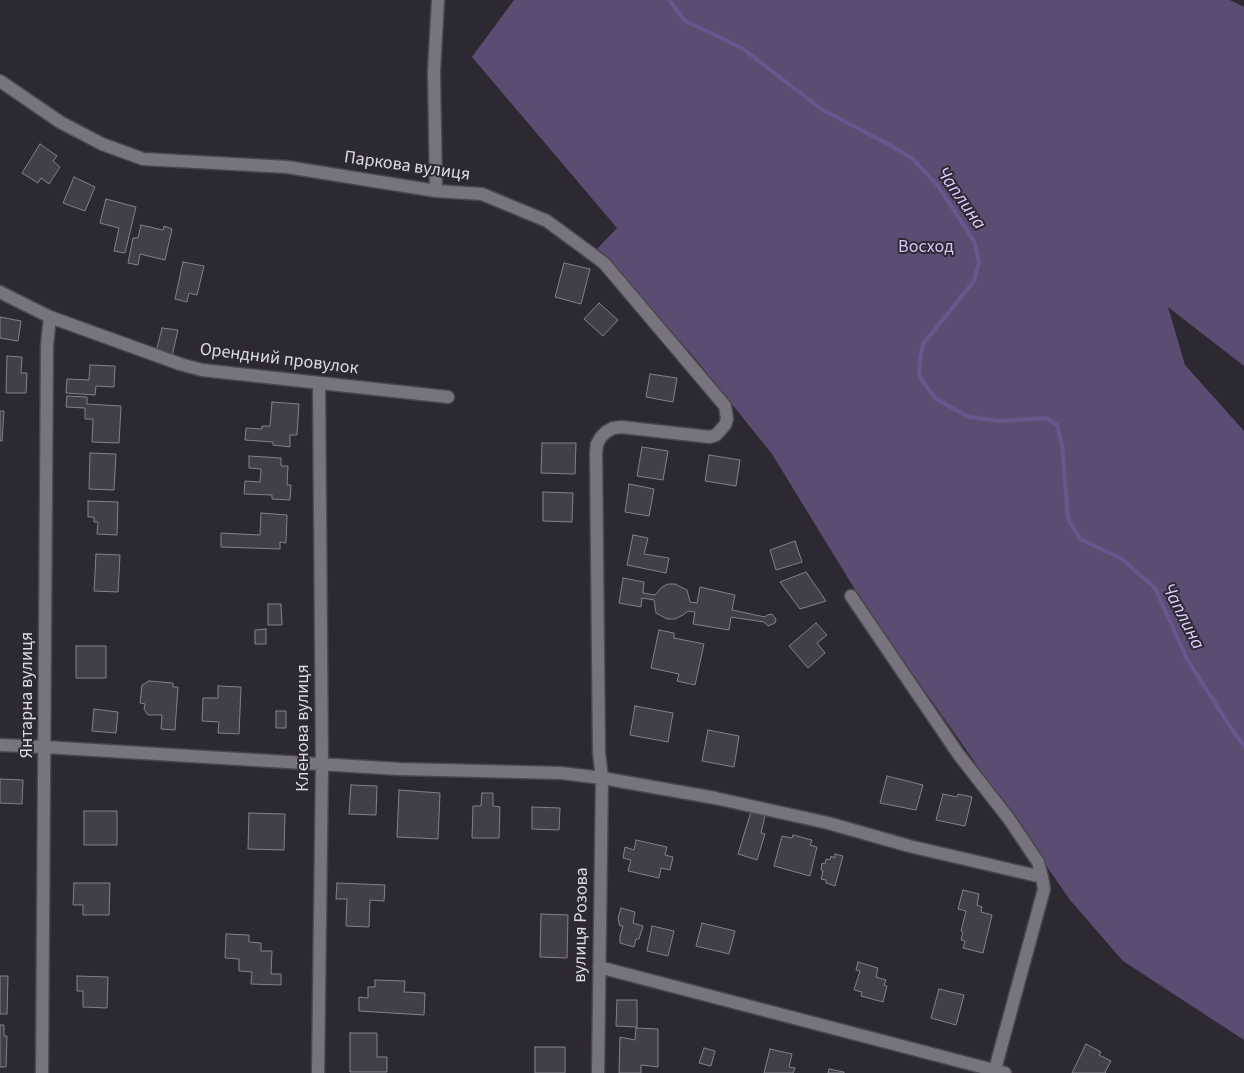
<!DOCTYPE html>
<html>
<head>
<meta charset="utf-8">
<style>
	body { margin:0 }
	canvas { display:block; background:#2d2933 }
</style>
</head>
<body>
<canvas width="1244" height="1073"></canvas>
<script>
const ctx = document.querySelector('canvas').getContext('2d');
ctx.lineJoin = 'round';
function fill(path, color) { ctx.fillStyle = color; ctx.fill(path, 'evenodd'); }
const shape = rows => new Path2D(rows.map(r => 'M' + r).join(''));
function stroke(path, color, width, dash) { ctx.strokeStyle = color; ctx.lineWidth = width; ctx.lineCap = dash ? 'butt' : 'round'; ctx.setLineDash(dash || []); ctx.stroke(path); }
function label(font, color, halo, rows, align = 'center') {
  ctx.font = font + ' "Source Sans 3",sans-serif'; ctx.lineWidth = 4; ctx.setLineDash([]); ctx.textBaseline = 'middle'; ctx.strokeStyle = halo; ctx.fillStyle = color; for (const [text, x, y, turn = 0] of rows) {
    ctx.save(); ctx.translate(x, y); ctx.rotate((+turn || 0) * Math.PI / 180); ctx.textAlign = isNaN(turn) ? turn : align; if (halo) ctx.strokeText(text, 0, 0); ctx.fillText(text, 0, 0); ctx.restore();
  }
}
fill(shape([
	[514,0,1230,0,1244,7,1244,366,1168,307,1185,365,1244,431,1244,1040,1123,961,1070,900,958,738,870,614,772,454,694,357,596,250,617,228,472,57]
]), '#5a4d71');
stroke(shape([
	[669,0,685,21,742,48,821,109,888,144,913,159,938,186,974,241,979,262,974,281,923,344,920,359,919,376,936,399,969,417,1001,421,1046,418,1057,425,1062,445,1068,519,1080,539,1122,559,1155,588,1187,659,1231,728,1244,746]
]), '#6b558d', 4);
const building = shape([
	[40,144,57,156,53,161,60,167,49,184,41,178,38,183,22,173,40,144],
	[74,177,95,187,85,211,63,203,74,177],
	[106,199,136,207,125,253,114,251,119,228,100,223,106,199],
	[141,225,163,230,164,226,172,229,165,260,140,254,138,265,128,263,133,238,138,238,141,225],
	[183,262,204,266,197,295,189,293,187,302,175,299,183,262],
	[564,263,590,269,581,304,555,297,564,263],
	[599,303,618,320,603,336,584,319,599,303],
	[0,317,21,321,18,341,0,338,0,317],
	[162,328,178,330,172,356,156,352,162,328],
	[7,356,22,357,21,373,27,373,26,393,6,393,7,356],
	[90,365,115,366,114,387,96,386,95,395,66,393,67,379,89,380,90,365],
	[650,374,677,378,673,402,646,397,650,374],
	[67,396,87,397,87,404,121,406,119,443,92,442,93,419,85,419,85,408,66,407,67,396],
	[272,402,299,404,297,435,290,435,290,447,273,445,273,442,245,440,246,428,262,429,262,426,270,426,272,402],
	[0,411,4,411,2,441,0,441,0,411],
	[542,443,576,443,575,474,541,473,542,443],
	[642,447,668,451,663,480,637,476,642,447],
	[90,453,116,454,114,490,89,489,90,453],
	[709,455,740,460,736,486,705,481,709,455],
	[249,456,281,458,281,466,288,466,287,485,291,485,290,500,272,499,272,495,244,494,245,481,260,482,261,469,249,468,249,456],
	[629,484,654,489,649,516,625,512,629,484],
	[543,492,573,493,572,522,543,521,543,492],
	[88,501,118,502,117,535,97,534,98,522,94,522,94,517,88,517,88,501],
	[261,513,287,515,286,543,280,542,280,549,221,547,221,533,260,535,261,513],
	[633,535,648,538,644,554,669,558,666,573,627,565,633,535],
	[795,541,802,562,776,570,770,550,795,541],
	[96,554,120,555,118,592,94,591,96,554],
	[806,572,826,601,800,609,780,582,806,572],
	[623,578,644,582,643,593,655,595,662,587,668,584,675,584,687,590,690,602,697,603,700,587,735,595,732,610,765,617,767,615,772,614,776,619,775,623,768,626,764,622,731,617,729,630,693,624,695,612,688,611,683,615,675,619,667,619,656,613,654,600,642,598,641,607,619,603,623,578],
	[268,604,281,604,282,625,268,625,268,604],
	[816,623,827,635,817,643,825,653,808,668,789,646,816,623],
	[266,629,266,644,255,644,255,630,266,629],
	[659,630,674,633,674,638,704,644,695,685,677,681,679,674,651,668,659,630],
	[76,646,106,646,106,678,76,678,76,646],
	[149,681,173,683,173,687,178,687,175,730,161,729,162,715,148,715,144,709,145,704,140,703,142,685,149,681],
	[218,686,241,687,239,734,218,733,219,722,202,721,203,698,218,698,218,686],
	[635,706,673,713,668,742,630,735,635,706],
	[94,709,118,712,116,733,92,731,94,709],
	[276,711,286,711,286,728,276,728,276,711],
	[708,730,739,736,734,767,702,761,708,730],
	[887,776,923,785,916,810,880,803,887,776],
	[0,779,23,780,22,804,0,803,0,779],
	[351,785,377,786,376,815,349,814,351,785],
	[399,790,440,793,438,839,397,837,399,790],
	[482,793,493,793,493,806,500,807,499,838,472,838,473,806,481,806,482,793],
	[943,794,957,797,958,794,972,797,965,826,936,820,943,794],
	[532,807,560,808,559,830,532,829,532,807],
	[84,811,117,811,117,845,84,845,84,811],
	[751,812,765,816,761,833,765,834,757,860,738,854,751,812],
	[249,813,285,814,284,850,248,849,249,813],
	[793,835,812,840,810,845,817,847,810,876,774,866,782,836,792,838,793,835],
	[636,840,667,847,665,855,673,857,670,870,661,868,659,878,628,871,631,860,623,858,625,847,634,850,636,840],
	[835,854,843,856,835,886,826,883,826,880,821,879,823,871,821,870,822,863,825,864,826,859,830,860,831,856,835,858,835,854],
	[74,883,110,883,109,915,83,915,83,905,73,905,74,883],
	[337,883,385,885,384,901,370,900,369,927,346,926,347,899,336,899,337,883],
	[963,890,979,894,977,905,982,907,981,912,992,915,983,953,963,948,965,941,961,940,963,932,961,931,966,911,958,909,963,890],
	[621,908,635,912,633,923,643,926,639,939,636,939,634,947,620,943,620,936,623,926,620,926,618,918,621,908],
	[541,914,568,915,567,958,540,957,541,914],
	[702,923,735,931,729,954,696,946,702,923],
	[652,926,674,931,668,956,647,951,652,926],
	[226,934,249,935,249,942,261,943,261,951,272,951,271,974,281,974,281,985,251,984,252,972,239,971,239,959,225,958,226,934],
	[858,962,878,968,876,977,886,980,884,985,887,986,883,1002,861,996,862,992,854,990,860,971,856,970,858,962],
	[0,976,8,976,7,1014,0,1014,0,976],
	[77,976,108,977,107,1008,83,1007,83,991,77,991,77,976],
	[375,980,405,981,404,992,425,993,424,1015,359,1011,359,997,368,998,368,987,375,987,375,980],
	[939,989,964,995,956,1025,931,1018,939,989],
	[617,1000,637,1000,637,1027,616,1026,617,1000],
	[0,1025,4,1025,4,1036,7,1036,6,1067,0,1067,0,1025],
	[636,1028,658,1029,658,1067,641,1065,641,1073,619,1073,620,1037,635,1040,636,1028],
	[350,1033,377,1033,377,1057,387,1057,387,1072,350,1072,350,1033],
	[1086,1044,1101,1052,1099,1055,1111,1061,1105,1072,1106,1073,1072,1073,1086,1044],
	[535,1047,565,1047,565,1073,535,1073,535,1047],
	[704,1048,715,1051,711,1066,699,1063,704,1048],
	[770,1049,792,1054,789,1067,795,1068,793,1073,764,1073,770,1049],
	[829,1069,844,1072,844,1073,828,1073,829,1069]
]);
fill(building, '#433f4a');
stroke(building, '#83808b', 1);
const minor = shape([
	[0,81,60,122,102,144,143,159,287,167,436,191,482,194,547,221,604,263,725,406,727,419,725,425,716,435,710,437,621,427,613,428,606,432,601,437,597,444,596,452,599,753,602,778,598,1073],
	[436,191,434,71,438,0],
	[0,292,50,317,180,364,202,370,448,397],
	[851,596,959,755,1009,819,1038,862,1042,877,1044,889,994,1073],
	[0,745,45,747,400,769,561,773,602,778,715,798,828,823,909,846,1042,877],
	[599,967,1005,1073],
	[42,1073,47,345,50,317],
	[318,1073,322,765,319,383]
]);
stroke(minor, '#49464e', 15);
stroke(minor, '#78747f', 12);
label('18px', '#dddbe1', '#2d2933', [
	["Паркова вулиця",407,167,8],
	["Орендний провулок",279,360,7],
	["Янтарна вулиця",28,695,-90],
	["Кленова вулиця",304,728,-90],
	["вулиця Розова",582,925,-89]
]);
label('18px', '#d6c4f7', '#2d2933', [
	["Восход",926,248]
]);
label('italic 19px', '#decbff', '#2d2933', [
	["Чаплина",960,199,55],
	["Чаплина",1182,617,63]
]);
</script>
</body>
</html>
